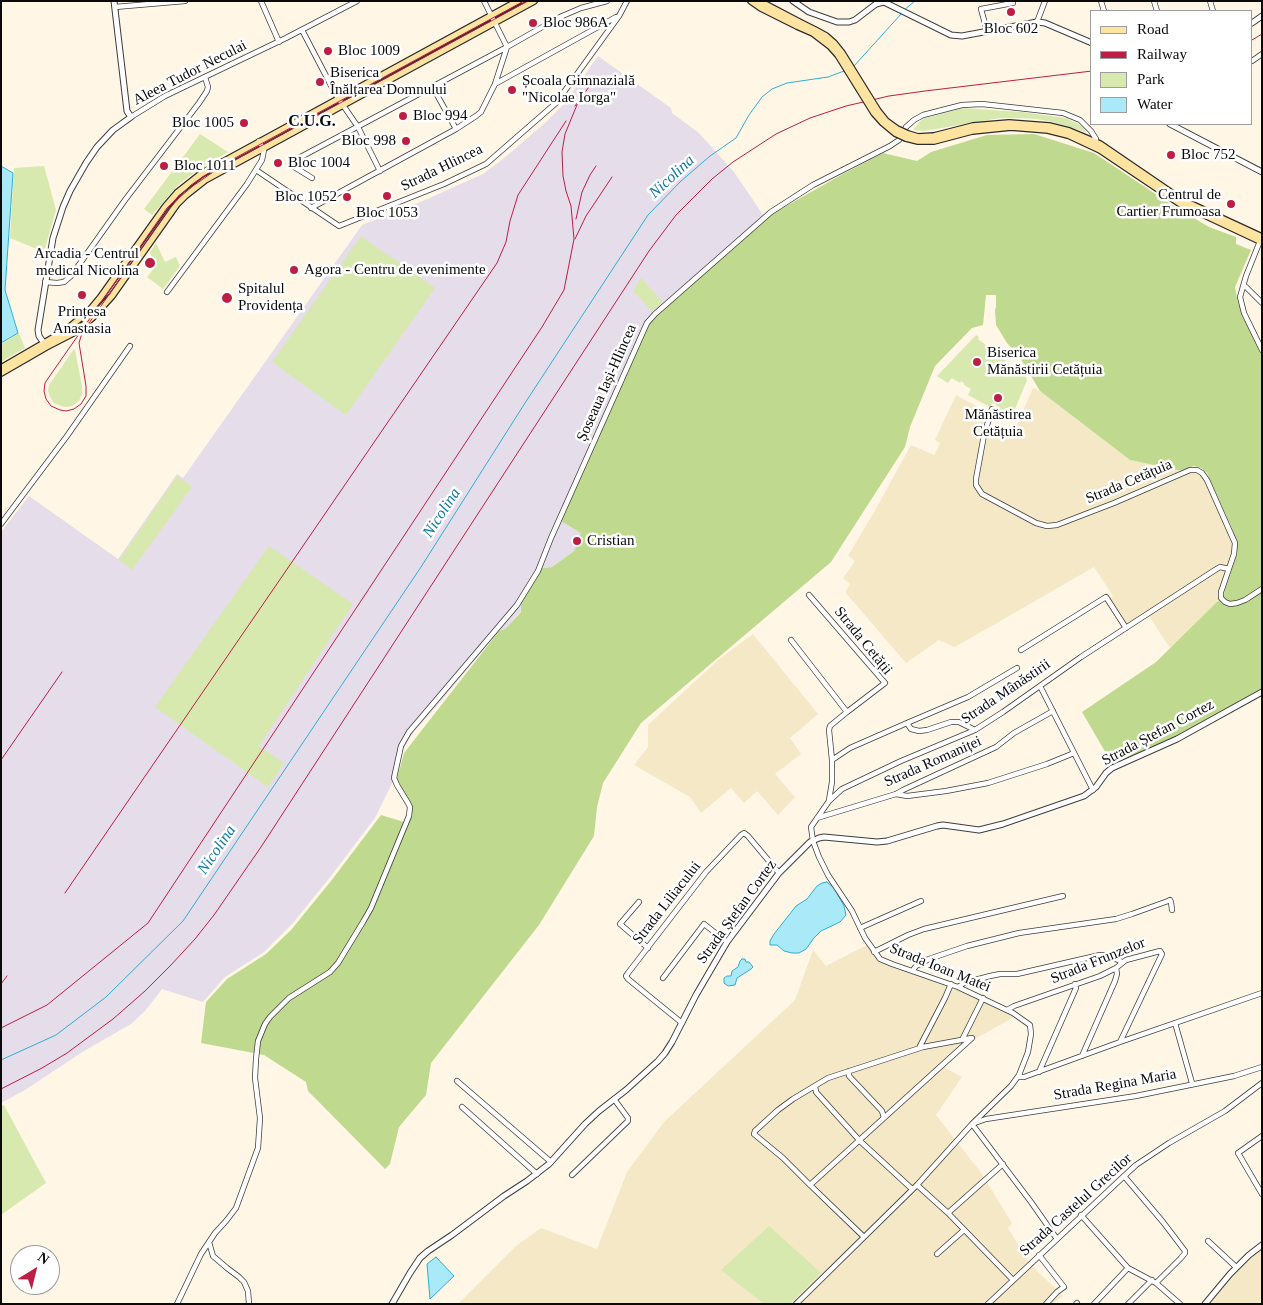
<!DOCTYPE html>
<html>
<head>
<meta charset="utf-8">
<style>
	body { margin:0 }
	#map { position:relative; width:1263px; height:1305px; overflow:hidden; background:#fff6e6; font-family:"Times New Roman",serif }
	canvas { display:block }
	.frame { position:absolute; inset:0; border:2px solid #0a0a0a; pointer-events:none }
	.legend { position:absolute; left:1090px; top:10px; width:162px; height:115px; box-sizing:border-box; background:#fff; border:1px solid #9d9d9d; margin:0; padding:6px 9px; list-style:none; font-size:15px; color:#0a0a0a }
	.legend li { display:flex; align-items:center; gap:10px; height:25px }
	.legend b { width:25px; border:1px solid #9d9d9d }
	.north { position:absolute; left:10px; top:1245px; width:50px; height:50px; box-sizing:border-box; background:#fff; border:1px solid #9d9d9d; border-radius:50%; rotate:36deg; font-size:14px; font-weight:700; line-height:20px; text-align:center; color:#0a0a0a }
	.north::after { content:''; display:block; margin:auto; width:18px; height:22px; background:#bc1f43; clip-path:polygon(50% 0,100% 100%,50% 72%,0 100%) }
</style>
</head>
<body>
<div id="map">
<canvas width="1263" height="1305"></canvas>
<div class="frame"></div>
<ul class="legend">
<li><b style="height:6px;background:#ffe3a1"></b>Road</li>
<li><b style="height:6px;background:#bc1f43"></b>Railway</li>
<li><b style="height:14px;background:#d8e9b0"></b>Park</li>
<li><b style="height:14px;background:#a9e9f8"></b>Water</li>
</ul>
<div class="north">N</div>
</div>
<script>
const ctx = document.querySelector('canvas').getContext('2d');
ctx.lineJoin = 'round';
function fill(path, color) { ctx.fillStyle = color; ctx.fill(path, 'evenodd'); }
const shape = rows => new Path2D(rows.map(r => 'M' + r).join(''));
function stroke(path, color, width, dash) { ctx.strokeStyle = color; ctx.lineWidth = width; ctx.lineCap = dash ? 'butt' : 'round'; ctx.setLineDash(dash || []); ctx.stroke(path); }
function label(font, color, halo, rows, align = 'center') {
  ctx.font = font + ' "Times New Roman",serif'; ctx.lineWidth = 5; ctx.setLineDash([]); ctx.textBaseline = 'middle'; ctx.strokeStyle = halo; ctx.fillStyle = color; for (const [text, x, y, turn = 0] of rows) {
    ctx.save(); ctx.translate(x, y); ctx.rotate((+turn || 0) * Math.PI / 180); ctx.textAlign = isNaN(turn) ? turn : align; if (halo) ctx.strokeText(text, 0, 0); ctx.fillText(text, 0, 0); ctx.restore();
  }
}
fill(shape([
	[598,56,671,108,672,113,699,133,734,172,766,219,561,521,582,533,574,551,552,567,542,568,521,603,521,611,505,629,499,631,437,706,415,730,401,752,399,769,375,818,331,876,293,923,264,952,225,977,203,1002,162,989,145,1011,131,1024,84,1051,25,1090,1,1103,1,532,29,496,118,559,177,474,183,478,362,225,425,200,483,174,503,159,545,123,564,104]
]), '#e6ddea');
fill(shape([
	[1033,388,1040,391,1130,460,1182,471,1184,475,1191,472,1196,472,1201,476,1205,480,1232,543,1232,556,1219,590,1219,600,1170,648,1147,613,1128,625,1110,598,1113,596,1094,567,955,647,939,640,906,663,845,592,850,584,843,578,855,561,848,556,878,505,911,445,934,455,940,443,935,440,956,395,987,412,981,431,990,433,992,431,995,431,1011,439],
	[753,634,818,714,790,738,801,754,775,774,795,797,778,815,757,791,744,803,731,788,701,813,690,797,634,765,648,747,648,725,718,660],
	[867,945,880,960,952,986,1016,1016,975,1039,940,1065,962,1077,936,1115,982,1174,1012,1223,1008,1228,1030,1264,1063,1296,1052,1304,458,1304,516,1246,541,1228,597,1249,627,1172,664,1122,795,1000,813,950,826,966],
	[1262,1248,1262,1304,1206,1304,1235,1272]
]), '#f5e8c6');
fill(shape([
	[963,108,1022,112,1066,118,1082,126,1085,130,1086,132,1053,122,1036,119,1016,118,1000,118,924,131,913,130,922,119],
	[200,134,228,152,199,169,178,185,152,215,144,209],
	[44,166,56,210,44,252,10,238,14,168],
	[361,236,435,288,346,415,272,362],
	[156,243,165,262,176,257,180,266,163,289,147,277,155,267,150,252],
	[641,278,663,302,652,311,633,291],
	[19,333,25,348,1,362,1,344],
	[976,335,979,337,978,339,993,350,992,352,996,354,1001,348,1006,350,1001,356,1015,370,1020,365,1027,380,1012,416,1010,416,1009,420,994,412,997,405,992,403,990,407,968,395,971,389,964,385,964,383,961,381,960,383,952,378,948,383,937,376],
	[74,349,75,350,82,386,82,394,79,401,72,406,66,407,61,406,54,403,50,397,48,391,49,385],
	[177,476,192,487,132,570,119,560],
	[269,546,353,604,259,746,284,763,268,787,155,707],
	[4,1105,46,1183,1,1215,1,1106],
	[769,1226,821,1273,790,1304,764,1304,721,1270]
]), '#d8e9b0');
fill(shape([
	[1034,134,1094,153,1172,205,1209,227,1236,237,1236,244,1251,250,1235,287,1238,303,1262,354,1262,692,1154,748,1114,767,1082,712,1156,662,1224,595,1225,589,1236,557,1237,544,1232,528,1207,473,1201,468,1194,466,1182,471,1130,460,1040,391,1019,356,1007,343,996,325,995,310,996,307,996,295,986,295,983,325,972,328,935,366,910,427,905,447,831,562,641,723,603,783,597,807,594,836,539,925,431,1063,426,1095,399,1127,390,1164,385,1169,308,1091,306,1082,264,1055,201,1043,206,1002,227,979,266,954,291,930,331,881,381,815,404,822,413,808,397,779,404,753,499,631,505,629,521,612,521,603,542,568,552,567,574,551,581,533,561,521,649,321,772,214,841,175,883,153,917,161,931,152,987,135]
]), '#bfda8f');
const water = shape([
	[1,166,13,173,5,290,18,333,1,343,1,166],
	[827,882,834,888,844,906,846,915,840,922,821,931,814,938,806,949,799,953,792,953,784,951,777,945,770,945,770,941,774,934,796,906,807,899,817,886,822,883,827,882],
	[742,959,745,959,746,962,749,962,753,967,751,969,737,978,735,985,728,986,724,983,724,978,727,976,731,976,732,971,738,967,740,961,742,959],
	[436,1257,454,1276,430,1299,427,1264,436,1257]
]);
fill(water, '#a9e9f8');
stroke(water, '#2eaed1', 1);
stroke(shape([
	[904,10,915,1],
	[854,66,902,13],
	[1,1060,56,1035,106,997,183,921,421,567,525,403,648,215,680,182,710,156,736,138,749,115,762,97,772,89,787,83,828,77,844,71]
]), '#2eaed1', 1);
const minor = shape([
	[261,1,279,42],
	[1101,1,1104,11],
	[1154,1,1157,11],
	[1210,1,1213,11],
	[115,7,185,1],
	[1037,22,1045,1],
	[302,30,336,95,358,127,380,171],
	[987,31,981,9,1013,3],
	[1252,61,1262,54],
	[495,84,616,17],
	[432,86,456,129],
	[131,117,165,96,286,38,357,1],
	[256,170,339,226,444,184,486,164,556,103,619,16,627,1],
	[312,178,291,165,295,160,507,47,560,17,581,8,607,1],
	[311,208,456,129,476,116,481,112,495,84,507,47,484,1],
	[1260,241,1246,276,1240,297,1244,313,1262,350],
	[45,282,57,283,64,282,71,276,125,200,199,103,207,91,208,87,205,77],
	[1243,286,1246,287,1262,303],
	[167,292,247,184,262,160,264,150,259,141],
	[992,409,984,435,976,479,976,485,982,494,1036,523,1047,526,1057,525,1114,503,1190,470,1197,470,1202,473,1207,480,1235,543,1234,554,1221,592,1221,598,1225,602,1230,604,1237,603,1245,600,1262,589],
	[1,524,67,436,130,346],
	[809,595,885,683,847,712,830,726,829,730,832,760,832,782,829,800],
	[791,640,847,712],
	[1021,650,1106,597,1126,628],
	[1040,686,1093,790],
	[907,723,968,697,1017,668],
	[832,760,850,748,907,723,911,729,919,731,927,730,951,722,959,722,975,730],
	[896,794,907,796,946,791,988,783,1047,764,1074,753],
	[817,818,896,794,903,790,996,747,1014,733,1053,711],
	[639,902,620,924,648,948],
	[860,928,921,901],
	[874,952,908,935,924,929,1063,896],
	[913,970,916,966,929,959,967,946,1019,933,1116,919,1132,914,1168,901,1170,900,1171,902,1172,910],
	[663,978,704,924,727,942],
	[958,987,964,983,990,976,1000,974,1017,974,1100,955,1108,955,1122,962],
	[1007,1010,1014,1006,1100,976,1116,968,1126,960,1160,951,1162,954,1120,1042],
	[682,1023,628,979,626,976,628,973,706,872,741,835,744,833,748,836,779,873],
	[1175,1023,1192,1083],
	[962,1040,983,998],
	[919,1048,945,998,951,984],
	[1082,1056,1115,981,1117,974,1116,968],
	[849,1071,849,1076,882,1111,884,1118],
	[1039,1072,1076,988,1075,984],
	[1018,1077,1024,1077,1120,1042,1262,993],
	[457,1081,551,1162],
	[815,1086,816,1092,860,1141,912,1189],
	[462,1107,537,1174],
	[1262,1136,1238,1153,1262,1194],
	[572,1175,628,1121,628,1118,614,1099],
	[1124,1176,1163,1222,1185,1251,1185,1253,1181,1258,1156,1283],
	[810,1185,972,1038,923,1047,828,1078,793,1099,778,1110,755,1131,754,1134,783,1158,810,1185,864,1237],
	[917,1185,948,1213,1003,1164],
	[948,1213,1013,1280],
	[1081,1215,1128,1268,1156,1283,1180,1304],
	[1057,1239,1031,1202,972,1124,1011,1086,1019,1075,1028,1052,1031,1034,1030,1025,1013,1013,958,987,892,964,880,959,865,938,852,911,828,875,819,857,813,841,811,827,829,801,842,789,901,761,975,730,1003,712,1081,657,1215,570,1220,567,1229,569],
	[1208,1241,1236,1267],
	[209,1242,213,1256,227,1268,239,1277,244,1282,248,1291,249,1304],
	[937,1254,964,1230],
	[1039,1255,1064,1287,1057,1292,1046,1304],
	[177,1304,201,1254,215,1233,226,1221,236,1208,258,1148,260,1118,255,1078,256,1059,258,1041,265,1024,270,1017,289,998,330,972,338,963,363,922,371,908,409,816,410,807,408,803,397,785,394,778,401,746,409,732,517,605,538,571,551,538,647,323,655,314,771,212,813,185,890,146,899,140,906,127,914,120,923,115,962,105,982,104,1063,113,1080,120,1091,131,1096,139,1093,144],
	[796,1304,917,1185,972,1124,986,1119,1136,1096,1234,1076,1262,1067],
	[988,1304,1122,1178,1136,1165,1169,1143,1225,1111,1262,1083],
	[1076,1304,1077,1303],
	[1094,1304,1128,1268],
	[1128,1304,1152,1280]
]);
const tertiary = shape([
	[793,1,809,12,837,22,849,22,855,20,876,4,884,2,951,35,962,36,1037,22,1045,23,1092,43],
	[1252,23,1262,16],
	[1170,124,1262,172],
	[46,346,39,336,38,330,53,238,63,207,70,191,86,163,97,147,113,130,131,117,127,111,114,1],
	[392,1304,410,1273,420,1258,428,1251,452,1235,504,1196,527,1181,549,1164,585,1124,599,1111,626,1090,658,1061,665,1053,672,1042,696,995,727,942,779,873,810,842,819,838,824,837,877,842,887,841,937,826,943,825,979,830,1003,824,1084,796,1096,787,1106,773,1112,768,1177,739,1262,692],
	[1205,1304,1230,1274,1249,1255,1262,1245]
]);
const secondary = shape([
	[751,1,761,8,797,26],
	[759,1,799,22],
	[908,134,918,137,934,136,973,126,1009,123,1049,126,1069,131,1100,144,1182,200,1262,237],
	[906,138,918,141,934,141,972,131,1011,127,1048,130,1068,135,1100,150,1179,203,1262,242],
	[1,368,65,331,90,310,100,298,165,207,177,193,201,174,518,1],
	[1,373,46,347,75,332,92,318,112,296,177,204,186,195,205,180,534,1]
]);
stroke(minor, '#3d3d3d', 6);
stroke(tertiary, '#3d3d3d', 7);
stroke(secondary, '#2c2c2c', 8);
stroke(minor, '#fff', 4.5);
stroke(tertiary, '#fff', 5);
stroke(secondary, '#ffe3a1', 5.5);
stroke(shape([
	[524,1,213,170,191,185,167,208,49,377,45,383,44,391,46,399,51,406,60,410,66,411,74,409,81,404,86,396,86,386,79,343,82,333,169,209,180,197,193,186,213,172,528,1]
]), '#bc1f43', 1);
stroke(shape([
	[1252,40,1262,34],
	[575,106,597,76],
	[576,219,582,192,590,175,596,166],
	[575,239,586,216,612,177],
	[1,760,62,672],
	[65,893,497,263,506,242,510,221,518,195,566,121],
	[1,984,7,976],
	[1,1028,47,1005,148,923,542,327,564,290,574,239,571,206,566,191,563,176,562,152,565,134,579,100],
	[1,1089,42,1068,67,1053,113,1019,145,991,171,965,195,939,214,915,261,847,649,251,676,215,712,179,733,162,776,134,810,118,846,106,889,96,925,91,1092,71]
]), '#bc1f43', 1);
const secondaryBridge = shape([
	[799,22,815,30,826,36,834,43,842,53,878,111,886,121,897,129,908,134],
	[797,26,813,33,830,46,838,55,874,113,883,123,895,133,906,138]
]);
stroke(secondaryBridge, '#2c2c2c', 8, []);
stroke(secondaryBridge, '#ffe3a1', 5.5);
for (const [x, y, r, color] of [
	[1011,12,5,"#bc1f43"],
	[533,23,5,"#bc1f43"],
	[328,51,5,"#bc1f43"],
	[320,82,5,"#bc1f43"],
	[512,90,5,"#bc1f43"],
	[403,116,5,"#bc1f43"],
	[244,123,5,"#bc1f43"],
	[406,141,5,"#bc1f43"],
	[1171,155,5,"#bc1f43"],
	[278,163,5,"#bc1f43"],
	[164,166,5,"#bc1f43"],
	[387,196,5,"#bc1f43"],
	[347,197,5,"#bc1f43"],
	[1231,204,5,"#bc1f43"],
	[150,263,6,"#bc1f43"],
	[294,270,5,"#bc1f43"],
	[82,295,5,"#bc1f43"],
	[227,298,6,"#bc1f43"],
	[977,362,5,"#bc1f43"],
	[998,398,5,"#bc1f43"],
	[577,541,5,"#bc1f43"]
]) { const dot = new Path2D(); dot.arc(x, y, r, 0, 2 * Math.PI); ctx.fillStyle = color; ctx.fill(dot); stroke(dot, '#fff', 2); }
label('15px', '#0a0a0a', '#fff', [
	["Bloc 986A",543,23],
	["Bloc 602",1011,29,"center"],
	["Bloc 1009",338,51],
	["Biserica",330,73],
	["Înălțarea Domnului",330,90],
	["Școala Gimnazială",522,81],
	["\"Nicolae Iorga\"",522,98],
	["Bloc 994",413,116],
	["Bloc 1005",234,123,"right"],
	["Bloc 998",396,141,"right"],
	["Bloc 752",1181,155],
	["Bloc 1004",288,163],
	["Bloc 1011",174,166],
	["Centrul de",1221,195,"right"],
	["Cartier Frumoasa",1221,212,"right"],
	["Bloc 1052",337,197,"right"],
	["Bloc 1053",387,213,"center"],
	["Arcadia - Centrul",139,254,"right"],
	["medical Nicolina",139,271,"right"],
	["Agora - Centru de evenimente",304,270],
	["Spitalul",238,289],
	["Providența",238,306],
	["Prințesa",82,312,"center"],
	["Anastasia",82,329,"center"],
	["Biserica",987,353],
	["Mănăstirii Cetățuia",987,370],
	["Mănăstirea",998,415,"center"],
	["Cetățuia",998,432,"center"],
	["Cristian",587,541]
], 'left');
label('15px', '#0a0a0a', '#fff', [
	["Aleea Tudor Neculai",190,73,-27],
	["Strada Hlincea",442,168,-26],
	["Șoseaua Iași-Hlincea",607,383,-66],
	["Strada Cetățuia",1129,482,-23],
	["Strada Cetății",863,641,51],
	["Strada Mânăstirii",1006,692,-34],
	["Strada Ștefan Cortez",1158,733,-28],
	["Strada Romaniței",933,762,-24],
	["Strada Liliacului",667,903,-52],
	["Strada Ștefan Cortez",737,912,-54],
	["Strada Frunzelor",1098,961,-22],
	["Strada Ioan Matei",940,968,22],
	["Strada Regina Maria",1115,1085,-10],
	["Strada Castelul Grecilor",1076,1205,-42]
]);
label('bold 16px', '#0a0a0a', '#fff', [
	["C.U.G.",312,122]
]);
label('italic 16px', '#117a9d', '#fff', [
	["Nicolina",672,177,-43],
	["Nicolina",442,513,-57],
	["Nicolina",217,850,-56]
]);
</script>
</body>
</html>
